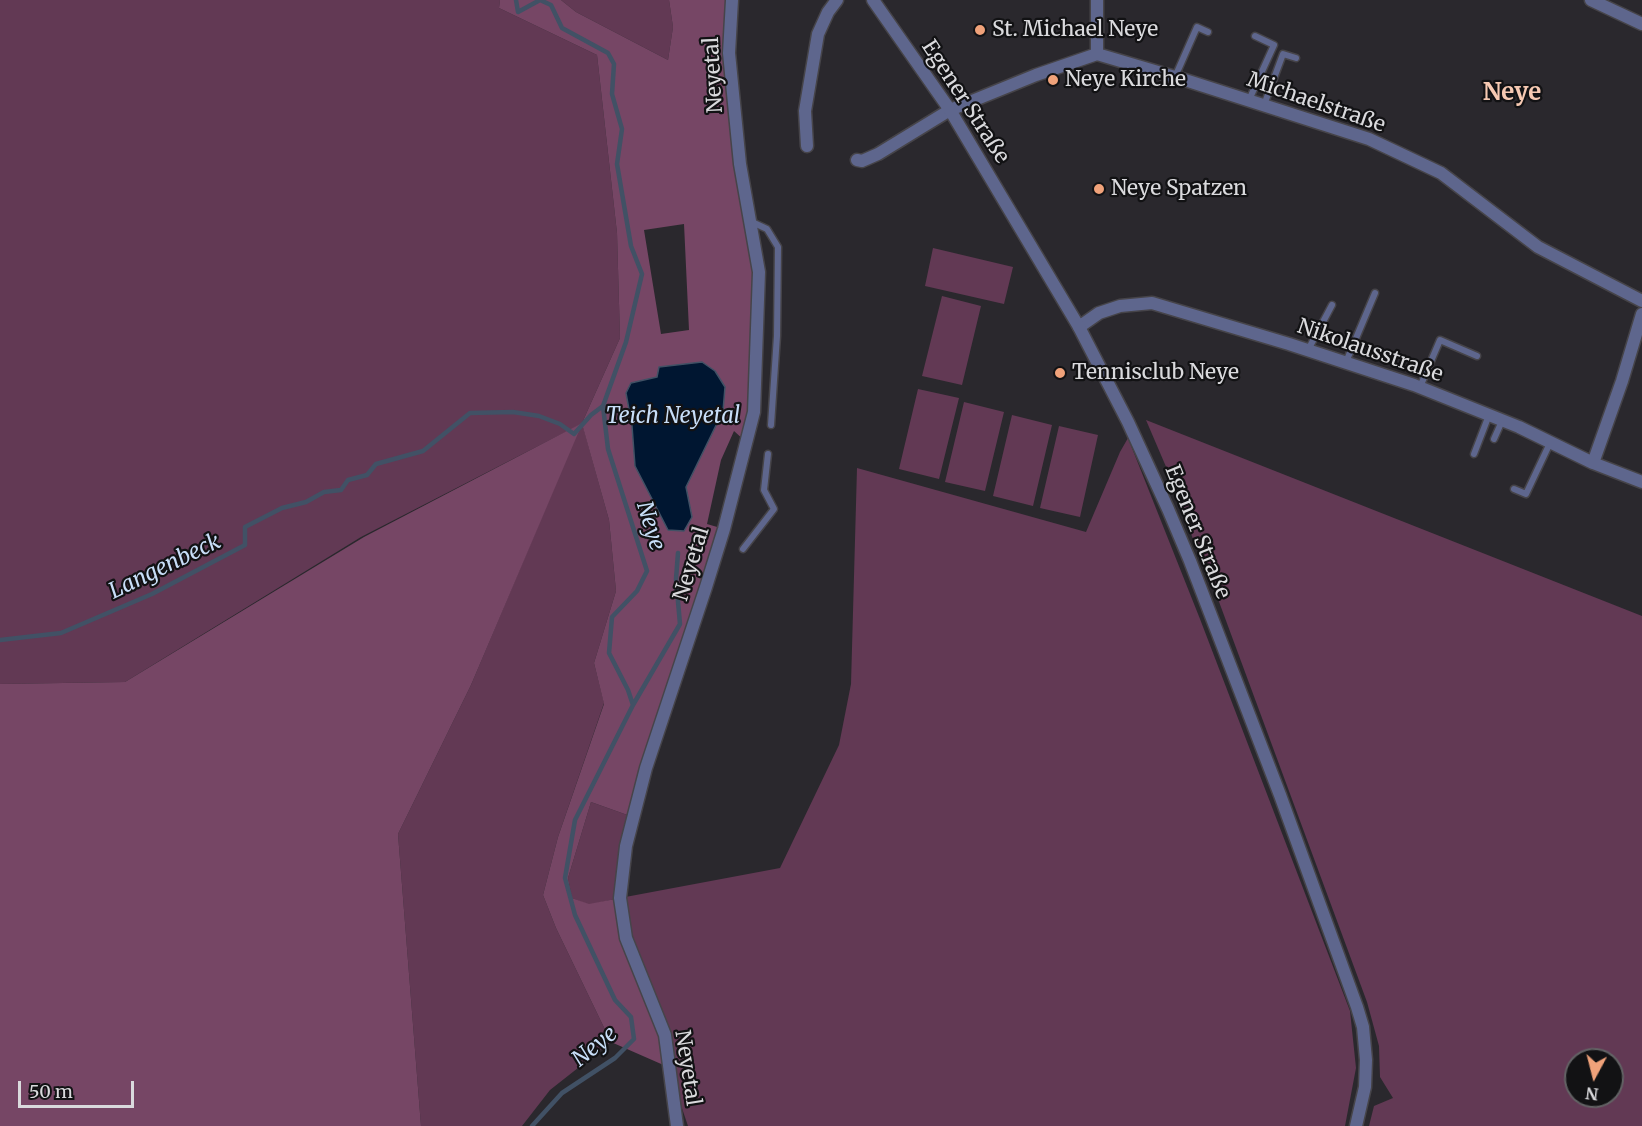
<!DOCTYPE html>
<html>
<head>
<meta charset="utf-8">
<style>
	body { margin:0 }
	#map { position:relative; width:1642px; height:1126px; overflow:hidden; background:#2a282d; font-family:Merriweather,serif }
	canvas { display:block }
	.north { position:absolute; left:1564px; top:1048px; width:60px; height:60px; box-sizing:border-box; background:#121214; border:2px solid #626264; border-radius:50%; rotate:187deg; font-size:16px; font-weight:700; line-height:24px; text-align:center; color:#dadadd }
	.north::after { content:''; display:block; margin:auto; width:21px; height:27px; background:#f0a27a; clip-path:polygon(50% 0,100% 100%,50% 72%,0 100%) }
	.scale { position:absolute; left:18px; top:1081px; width:116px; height:27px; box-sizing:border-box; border:3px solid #dadadd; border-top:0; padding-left:8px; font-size:18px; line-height:21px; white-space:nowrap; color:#dadadd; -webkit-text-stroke:4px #121214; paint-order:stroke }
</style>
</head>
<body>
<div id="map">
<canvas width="1642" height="1126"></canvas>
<div class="north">N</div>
<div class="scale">50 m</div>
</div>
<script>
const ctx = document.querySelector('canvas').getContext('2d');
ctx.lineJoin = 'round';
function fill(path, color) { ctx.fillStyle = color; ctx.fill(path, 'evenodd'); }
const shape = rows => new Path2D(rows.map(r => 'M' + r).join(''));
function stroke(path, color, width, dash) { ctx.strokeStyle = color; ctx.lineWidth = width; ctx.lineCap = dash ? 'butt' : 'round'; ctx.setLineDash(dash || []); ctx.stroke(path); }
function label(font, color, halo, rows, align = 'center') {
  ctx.font = font + ' Merriweather,serif'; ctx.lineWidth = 4.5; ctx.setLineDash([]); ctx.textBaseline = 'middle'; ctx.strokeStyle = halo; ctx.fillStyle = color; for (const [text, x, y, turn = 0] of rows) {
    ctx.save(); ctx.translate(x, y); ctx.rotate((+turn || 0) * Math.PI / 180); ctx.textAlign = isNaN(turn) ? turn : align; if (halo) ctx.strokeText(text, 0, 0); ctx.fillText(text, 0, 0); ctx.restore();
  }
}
fill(shape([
	[0,0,500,0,499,8,597,55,617,233,620,338,582,423,609,520,616,591,594,663,604,703,558,837,543,895,556,928,611,1042,550,1090,522,1126,421,1126,398,834,471,685,581,424,361,537,125,682,0,684],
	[561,0,669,0,673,27,668,60,576,12],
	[933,248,1013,267,1004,304,925,286],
	[942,296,981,306,962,385,922,376],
	[918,389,959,398,939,479,899,469],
	[964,402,1004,412,985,491,945,482],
	[1012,415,1052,425,1033,506,993,496],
	[1146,420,1642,616,1642,1126,1369,1126,1374,1106,1393,1098,1380,1077,1379,1046,1367,1002,1218,599,1213,572,1193,539,1167,469],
	[1576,1060,1612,1060,1612,1096,1576,1096],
	[1059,426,1098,435,1080,517,1040,508],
	[1128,438,1200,619,1350,1011,1356,1068,1345,1126,688,1126,668,1067,651,999,619,898,589,905,572,898,568,878,591,802,633,817,620,898,780,868,839,745,851,684,857,468,1086,532,1120,452]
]), '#623954');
fill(shape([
	[500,0,561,0,576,12,668,60,673,27,669,0,732,0,729,53,759,272,754,412,745,441,734,431,721,460,707,524,724,529,633,817,591,802,568,878,572,898,589,904,620,898,651,999,668,1067,611,1042,556,928,543,895,558,837,604,704,594,663,616,591,609,520,582,424,471,685,398,834,421,1126,0,1126,0,684,125,682,364,537,582,423,620,338,617,233,597,55,499,8],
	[684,224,689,330,661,334,644,230],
	[657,377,723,411,686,487,692,517,668,530,635,466,632,426,626,393,631,383]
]), '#764665');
const water = shape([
	[702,362,715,371,725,387,723,411,686,487,692,517,684,531,668,530,635,466,632,426,626,393,631,383,657,377,659,367,702,362]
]);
fill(water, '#001631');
stroke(water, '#415165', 1.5);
stroke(shape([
	[516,0,518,12,540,0,551,5,562,28,608,53,614,64,612,94,622,129,617,164,631,246,642,274,626,342,603,406,608,449,647,571,637,591,612,617,609,653,628,690,633,705,575,820,565,878,575,915,615,1000,631,1017,634,1039,615,1058,562,1093,532,1126],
	[0,640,61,633,152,594,245,545,245,527,282,508,306,502,324,492,341,490,348,480,367,475,376,464,423,451,470,413,513,412,539,416,560,424,574,434,591,415,603,406],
	[633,705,680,624,676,579,678,553]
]), '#415165', 4.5);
const service = shape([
	[1175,77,1197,27,1208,32],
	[1249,100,1274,45,1255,36],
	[1264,105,1283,54,1296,58],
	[752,222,767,229,778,247,777,336,771,425],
	[1308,350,1332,305],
	[1346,362,1375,293],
	[1420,387,1440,340,1477,356],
	[1494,439,1502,421],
	[1474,454,1489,415],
	[1514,489,1526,494,1550,443],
	[743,549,774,509,764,490,768,454]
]);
const minor = shape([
	[1097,0,1097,54],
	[1591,0,1642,24],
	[807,146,805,111,818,34,828,12,837,0],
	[857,160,862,161,878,154,950,110,1036,75,1097,54,1185,80,1369,139,1441,173,1538,247,1642,301],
	[1079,327,1099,313,1120,306,1152,303,1289,344,1414,385,1519,427,1593,463,1642,482],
	[1593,463,1622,381,1642,314],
	[677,1126,665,1035,626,938,620,898,626,846,646,768,706,587,724,529,754,412,759,272,740,164,729,53,732,0]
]);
const tertiary = shape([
	[873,0,950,110,1079,327,1128,422,1168,509,1190,561,1280,795,1357,1007,1363,1027,1366,1060,1365,1087,1356,1126]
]);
stroke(service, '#464449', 9);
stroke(minor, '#464449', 15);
stroke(tertiary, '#464449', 15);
stroke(service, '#5e668d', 6);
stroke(minor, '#5e668d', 12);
stroke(tertiary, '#5e668d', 12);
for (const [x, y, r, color] of [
	[980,30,6,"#f0a27a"],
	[1053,80,6,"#f0a27a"],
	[1099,189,6,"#f0a27a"],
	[1060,373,6,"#f0a27a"]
]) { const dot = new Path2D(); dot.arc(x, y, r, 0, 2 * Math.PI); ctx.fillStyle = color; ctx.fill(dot); stroke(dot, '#121214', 2); }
label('21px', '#dadadd', '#121214', [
	["St. Michael Neye",992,30],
	["Neye Kirche",1065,80],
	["Neye Spatzen",1111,189],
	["Tennisclub Neye",1072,373]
], 'left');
label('21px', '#dadadd', '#121214', [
	["Neyetal",714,75,-93],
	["Egener Straße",965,102,57],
	["Michaelstraße",1316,103,19],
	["Nikolausstraße",1370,351,19],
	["Egener Straße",1197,532,68],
	["Neyetal",692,564,-73],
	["Neyetal",687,1068,81]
]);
label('italic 22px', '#c8def8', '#121214', [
	["Teich Neyetal",673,417],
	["Neye",650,526,73],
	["Langenbeck",165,567,-26],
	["Neye",595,1047,-39]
]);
label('bold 24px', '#f6c9b2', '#121214', [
	["Neye",1512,93]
]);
</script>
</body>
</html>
